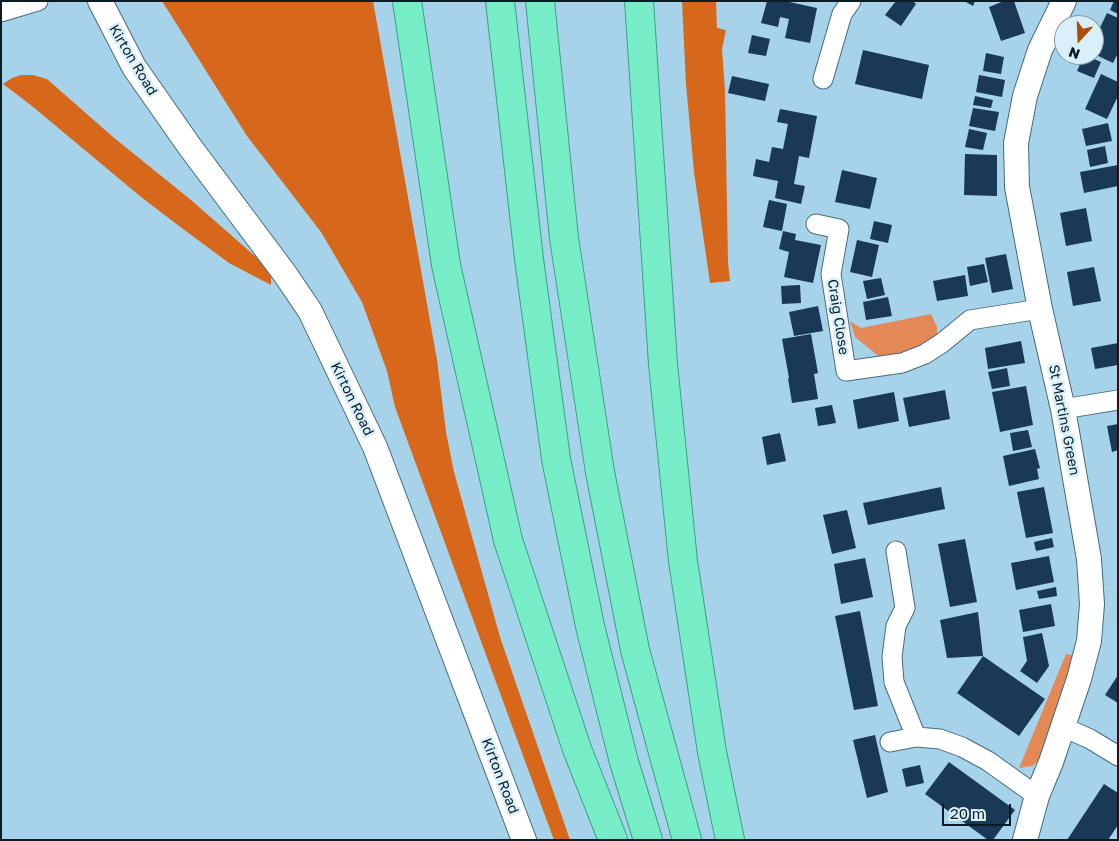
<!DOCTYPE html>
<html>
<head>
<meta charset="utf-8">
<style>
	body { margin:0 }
	#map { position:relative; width:1119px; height:841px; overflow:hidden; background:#a6d3e9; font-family:"Golos Text",sans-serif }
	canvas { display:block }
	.frame { position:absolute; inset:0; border:2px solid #0b1d24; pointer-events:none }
	.north { position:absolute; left:1054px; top:15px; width:50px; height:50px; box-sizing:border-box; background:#d9f0fb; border:1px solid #879ca5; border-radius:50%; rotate:200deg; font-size:14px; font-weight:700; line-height:20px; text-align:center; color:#0b1d24 }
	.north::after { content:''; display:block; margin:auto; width:18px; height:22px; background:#ac4c00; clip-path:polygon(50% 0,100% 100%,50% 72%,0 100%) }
	.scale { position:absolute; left:942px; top:804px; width:69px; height:22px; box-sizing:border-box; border:2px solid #0b1d24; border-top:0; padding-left:6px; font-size:15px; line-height:18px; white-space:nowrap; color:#0b1d24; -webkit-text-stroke:4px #d9f0fb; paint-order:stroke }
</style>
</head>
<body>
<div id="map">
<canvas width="1119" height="841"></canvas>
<div class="frame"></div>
<div class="north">N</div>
<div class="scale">20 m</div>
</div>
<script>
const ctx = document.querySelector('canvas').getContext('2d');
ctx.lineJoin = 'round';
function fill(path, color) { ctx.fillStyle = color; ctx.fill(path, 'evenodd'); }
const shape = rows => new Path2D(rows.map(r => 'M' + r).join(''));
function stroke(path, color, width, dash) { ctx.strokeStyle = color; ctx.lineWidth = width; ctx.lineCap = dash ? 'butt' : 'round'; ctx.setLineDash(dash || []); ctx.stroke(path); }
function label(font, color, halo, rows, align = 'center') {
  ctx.font = font + ' "Golos Text",sans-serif'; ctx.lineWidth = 5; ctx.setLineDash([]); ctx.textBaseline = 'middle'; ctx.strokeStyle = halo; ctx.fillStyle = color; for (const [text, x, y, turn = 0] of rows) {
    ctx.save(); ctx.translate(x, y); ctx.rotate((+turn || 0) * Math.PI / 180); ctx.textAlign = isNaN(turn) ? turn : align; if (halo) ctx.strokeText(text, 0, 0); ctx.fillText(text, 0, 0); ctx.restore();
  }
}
fill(shape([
	[931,314,937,327,937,340,909,355,881,358,855,337,850,321,861,328],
	[1066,654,1073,655,1069,682,1042,758,1032,766,1019,768]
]), '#e48855');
fill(shape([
	[162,1,373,1,437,360,446,432,454,472,500,637,570,840,554,840,395,407,387,371,362,302,321,232,247,136],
	[682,1,716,1,717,28,726,30,722,49,725,91,728,263,730,281,710,283,694,172,686,84],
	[21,75,33,75,47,79,113,137,191,200,264,264,271,275,271,285,229,263,183,229,141,197,32,106,3,84,12,78]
]), '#d6671b');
fill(shape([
	[767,1,785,1,817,8,810,43,785,38,789,19,780,17,778,27,761,23],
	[896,1,913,1,916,4,901,26,885,15],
	[964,1,975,1,973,6],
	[1004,1,1014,1,1025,33,1001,41,989,7],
	[1114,1,1118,1,1118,14,1110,10],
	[1107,13,1118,18,1118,53,1113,63,1094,54,1094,40],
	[752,35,770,39,766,56,748,53],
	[863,50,929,65,922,99,855,84],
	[986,53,1004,57,1001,74,983,71],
	[1084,55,1101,62,1094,78,1077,71],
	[1101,74,1118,82,1118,96,1107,119,1085,109],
	[979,75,1005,80,1002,97,976,92],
	[732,76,769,84,765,101,728,93],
	[975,96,993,100,991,108,973,105],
	[973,108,999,112,995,131,969,126],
	[780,109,817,116,809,158,799,156,794,184,805,186,801,204,775,198,778,181,753,176,756,159,769,162,772,147,783,149,788,124,777,122],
	[1108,123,1112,141,1086,146,1082,129],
	[969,129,987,133,983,150,965,147],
	[1105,146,1108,163,1090,167,1087,150],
	[965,154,997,155,997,196,964,195],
	[1118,165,1118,186,1084,193,1080,172],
	[842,170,877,178,870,209,835,202],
	[769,200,787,204,782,231,763,227],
	[1086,208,1092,241,1066,246,1060,213],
	[874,221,892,225,888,243,870,239],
	[783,231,796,234,795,240,821,245,813,283,784,277,789,252,779,249],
	[857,240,879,245,872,277,850,272],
	[1006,254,1013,289,992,293,985,258],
	[984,264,988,282,970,286,967,267],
	[1094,267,1101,301,1073,306,1067,272],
	[965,275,968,296,937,301,933,281],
	[881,278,885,295,867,299,863,281],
	[800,285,801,303,782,304,781,286],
	[888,297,892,316,866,320,863,302],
	[818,306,823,331,794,336,789,312],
	[811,334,818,373,814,374,818,399,792,403,788,378,789,378,782,339],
	[1021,341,1025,363,988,369,985,348],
	[1118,343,1118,365,1095,369,1091,348],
	[1007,368,1010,386,992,389,988,372],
	[1026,386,1033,425,1000,432,992,392],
	[945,390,950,419,909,427,903,398],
	[894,392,899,421,858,429,853,400],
	[832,405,836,423,818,426,815,408],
	[1118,424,1118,450,1112,452,1107,426],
	[1028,430,1032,447,1013,451,1010,433],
	[780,433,786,461,767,465,762,437],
	[1035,449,1040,468,1037,469,1039,479,1009,486,1003,456],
	[941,487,945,509,868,525,863,503],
	[1044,487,1053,533,1026,538,1017,492],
	[847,510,856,548,832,554,823,515],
	[1052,538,1054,547,1036,551,1034,542],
	[965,539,977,602,950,607,938,544],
	[1049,556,1054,582,1016,590,1011,563],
	[865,558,873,597,841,604,834,564],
	[1056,587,1057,596,1039,599,1037,591],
	[1051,604,1055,626,1023,632,1019,610],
	[860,611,878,706,854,710,835,616],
	[978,612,983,656,947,658,940,620],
	[1042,633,1049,666,1037,683,1020,671,1027,661,1023,637],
	[983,656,1045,699,1019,736,957,693],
	[1118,675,1118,703,1105,695],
	[875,735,888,792,867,798,853,740],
	[949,762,1015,810,993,840,988,840,925,794],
	[920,765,924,783,906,787,902,769],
	[1104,784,1118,793,1118,825,1108,840,1067,840]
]), '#1a3957');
const minor = shape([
	[1,12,38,1],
	[823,79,842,14,851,1],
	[816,224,839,229,831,274,846,371,902,363,925,354,942,343,970,320,1040,309],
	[1063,409,1118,400],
	[896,551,905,608,896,626,892,657,894,682,916,737],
	[1063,727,1090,739,1118,756],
	[890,742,916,737,940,739,962,747,988,761,1037,796]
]);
const tertiary = shape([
	[100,1,134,67,190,147,285,274,310,311,375,447,524,840],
	[1025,840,1037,796,1051,762,1079,679,1089,641,1092,604,1089,559,1063,409,1040,309,1017,187,1016,143,1025,96,1040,50,1064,1]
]);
const trunk = shape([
	[407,1,446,265,508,540,577,749,613,840],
	[500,1,529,259,556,459,590,626,624,762,648,840],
	[540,1,564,238,600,472,635,650,687,840],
	[639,1,663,364,683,561,712,752,730,840]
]);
stroke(minor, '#416c7f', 21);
stroke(tertiary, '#416c7f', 26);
stroke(trunk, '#3aa085', 30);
stroke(minor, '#fff', 19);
stroke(tertiary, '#fff', 24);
stroke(trunk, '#76ecc7', 28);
label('14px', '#0b1d24', '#d9f0fb', [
	["Kirton Road",133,60,59],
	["Craig Close",838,317,81],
	["Kirton Road",352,399,64],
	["St Martins Green",1064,420,79],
	["Kirton Road",500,776,69]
]);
</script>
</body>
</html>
